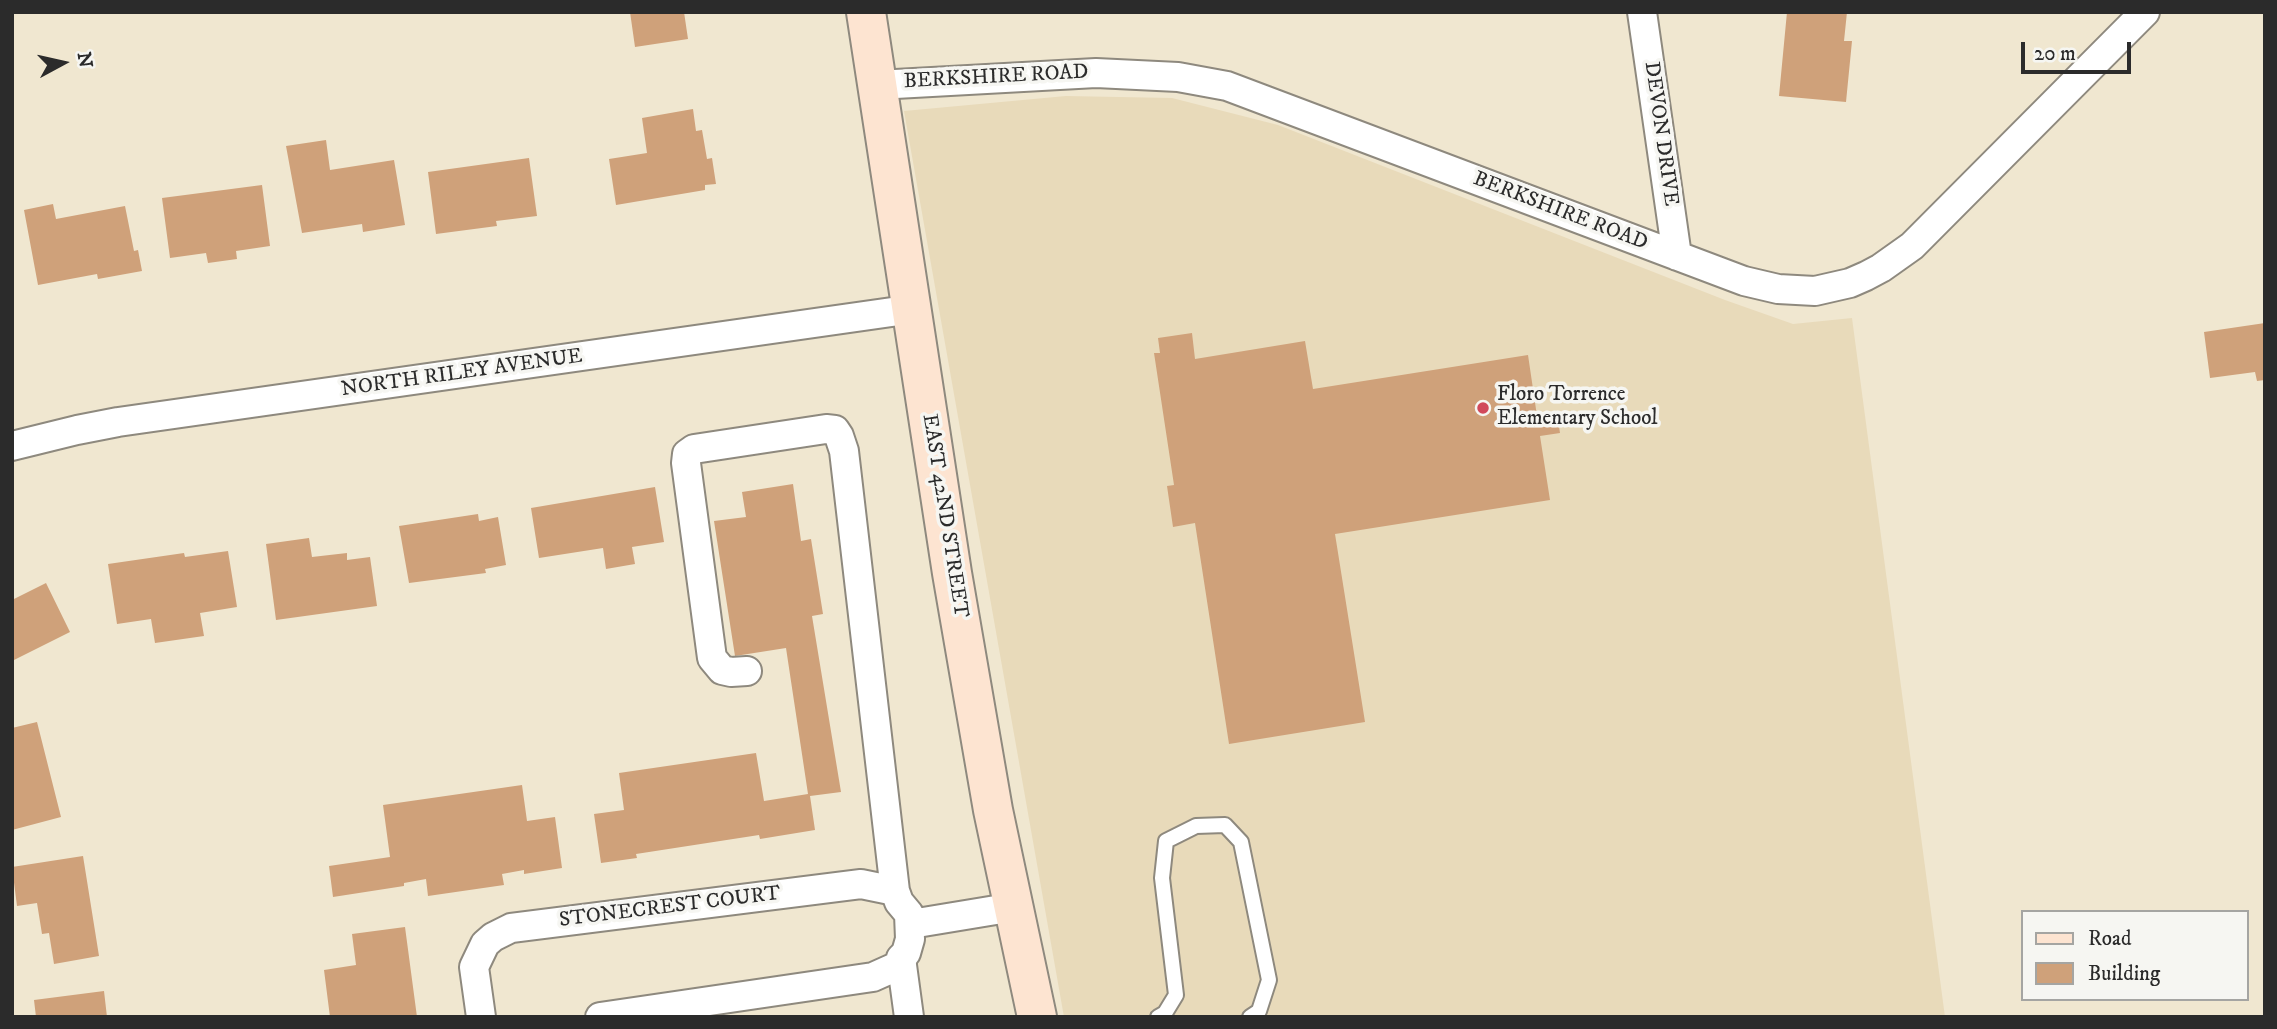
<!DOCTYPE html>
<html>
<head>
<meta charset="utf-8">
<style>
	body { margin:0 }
	#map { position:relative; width:2277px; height:1029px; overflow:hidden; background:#f0e7d0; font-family:"IM FELL DW Pica",serif }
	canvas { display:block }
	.frame { position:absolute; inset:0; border:14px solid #2b2b2b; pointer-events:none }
	.legend { position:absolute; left:2021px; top:910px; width:228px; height:91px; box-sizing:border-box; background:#f6f6f2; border:2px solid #a5a5a2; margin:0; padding:9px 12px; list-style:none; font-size:21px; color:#2b2b2b }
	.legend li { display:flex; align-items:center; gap:14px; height:35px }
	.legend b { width:35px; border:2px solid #a5a5a2 }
	.north { position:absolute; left:28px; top:28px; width:70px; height:70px; -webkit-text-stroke:5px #f6f6f2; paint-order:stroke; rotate:82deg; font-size:19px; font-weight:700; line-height:28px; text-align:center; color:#2b2b2b }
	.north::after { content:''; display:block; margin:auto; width:24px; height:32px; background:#2b2b2b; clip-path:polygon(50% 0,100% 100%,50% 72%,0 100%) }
	.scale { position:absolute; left:2021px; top:42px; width:110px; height:32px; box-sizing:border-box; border:4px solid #2b2b2b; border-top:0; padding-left:9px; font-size:21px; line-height:24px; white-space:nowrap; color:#2b2b2b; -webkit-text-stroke:5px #f6f6f2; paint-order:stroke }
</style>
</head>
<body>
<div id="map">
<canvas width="2277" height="1029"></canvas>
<div class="frame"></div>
<ul class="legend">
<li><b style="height:9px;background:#fde4d1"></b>Road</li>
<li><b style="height:19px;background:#cfa17a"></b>Building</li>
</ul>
<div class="north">N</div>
<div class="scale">20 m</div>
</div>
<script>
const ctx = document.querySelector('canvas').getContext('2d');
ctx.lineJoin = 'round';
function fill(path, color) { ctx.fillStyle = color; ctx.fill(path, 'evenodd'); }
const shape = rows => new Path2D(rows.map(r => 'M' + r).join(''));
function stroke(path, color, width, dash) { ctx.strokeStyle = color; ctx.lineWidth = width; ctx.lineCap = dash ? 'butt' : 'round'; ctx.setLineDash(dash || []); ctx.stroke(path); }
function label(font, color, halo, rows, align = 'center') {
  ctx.font = font + ' "IM FELL DW Pica",serif'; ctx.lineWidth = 7; ctx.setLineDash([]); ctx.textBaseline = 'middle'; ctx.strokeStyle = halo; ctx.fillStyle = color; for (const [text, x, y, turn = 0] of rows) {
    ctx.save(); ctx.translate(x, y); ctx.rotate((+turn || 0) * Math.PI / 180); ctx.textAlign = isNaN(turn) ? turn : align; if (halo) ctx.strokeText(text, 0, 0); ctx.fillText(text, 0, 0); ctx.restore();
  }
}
fill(shape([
	[1066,96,1172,98,1278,125,1725,300,1793,324,1852,318,1945,1017,1064,1017,904,111]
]), '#e8daba');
fill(shape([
	[630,12,684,12,688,39,635,47],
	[1787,12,1847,12,1844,41,1852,41,1846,102,1779,96],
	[693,109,696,131,702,130,707,159,712,158,716,184,705,185,705,190,616,205,609,159,647,153,642,118],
	[326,140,330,170,394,160,405,225,363,232,362,224,302,233,286,146],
	[529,158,537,216,496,221,497,226,436,234,428,172],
	[262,185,270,246,236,251,237,259,208,263,206,253,170,258,162,198],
	[53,204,56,219,125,206,134,251,138,250,142,271,98,279,97,274,38,285,24,210],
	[2265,323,2265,380,2257,381,2255,372,2210,378,2204,332],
	[1192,333,1195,359,1305,341,1313,389,1528,355,1537,416,1557,413,1560,433,1540,436,1550,500,1335,534,1365,722,1229,744,1195,523,1173,527,1167,486,1174,485,1154,353,1160,353,1158,338],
	[793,484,801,541,811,539,823,614,812,616,841,792,810,796,815,830,760,839,759,835,636,854,637,858,601,863,594,814,624,810,619,773,756,753,764,801,808,794,786,648,735,656,714,521,746,517,742,492],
	[655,487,664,542,632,547,635,564,606,569,603,548,539,558,531,508],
	[478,514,479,521,498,517,506,565,485,569,486,573,409,583,399,526],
	[309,538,312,557,347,553,347,560,370,557,377,606,276,620,266,544],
	[228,551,237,607,200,613,204,636,155,643,151,619,117,624,108,564,184,553,185,557],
	[46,583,70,632,12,661,12,600],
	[37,722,61,817,12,830,12,728],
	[522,785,527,821,555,817,562,868,524,874,524,870,502,874,504,885,428,896,426,879,404,883,404,886,333,897,329,866,390,857,383,805],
	[83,856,99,956,54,964,49,933,42,934,37,903,17,906,12,867],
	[405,927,417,1017,330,1017,324,970,356,965,352,934],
	[104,991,107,1017,36,1017,34,1000]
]), '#cfa17a');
const lane = shape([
	[1158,1017,1165,1013,1176,995,1162,878,1166,841,1196,826,1225,825,1241,842,1269,980,1259,1011,1250,1017]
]);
const street = shape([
	[1642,12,1677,256],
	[877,85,1096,73,1178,77,1227,86,1744,281,1778,289,1815,291,1850,283,1866,276,1881,268,1912,246,2145,12],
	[12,446,77,430,118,422,913,309],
	[747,671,731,672,722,670,712,658,686,463,687,454,694,449,826,429,835,430,839,436,844,451,895,891],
	[911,924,1014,907],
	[481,1017,474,967,485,944,493,937,511,928,861,884,895,891,899,902,909,914,910,939,906,953,901,958,909,1017],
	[600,1017,873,977,902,964]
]);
const secondary = shape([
	[866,12,952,573,993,810,1037,1017]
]);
stroke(lane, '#8e897e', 18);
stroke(street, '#8e897e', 32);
stroke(secondary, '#8e897e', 42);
stroke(lane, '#fff', 14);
stroke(street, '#fff', 28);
stroke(secondary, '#fde4d1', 38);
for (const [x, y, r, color] of [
	[1483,408,7,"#d1495b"]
]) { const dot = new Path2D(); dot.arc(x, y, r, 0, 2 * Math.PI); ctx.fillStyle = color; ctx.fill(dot); stroke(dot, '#f6f6f2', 2.5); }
label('21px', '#2b2b2b', '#f6f6f2', [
	["BERKSHIRE ROAD",996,78,-3],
	["DEVON DRIVE",1660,134,82],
	["BERKSHIRE ROAD",1560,212,21],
	["NORTH RILEY AVENUE",462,374,-8],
	["EAST 42ND STREET",944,516,81],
	["STONECREST COURT",670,908,-7]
]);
label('21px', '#2b2b2b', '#f6f6f2', [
	["Floro Torrence",1497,396],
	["Elementary School",1497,420]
], 'left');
</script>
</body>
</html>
